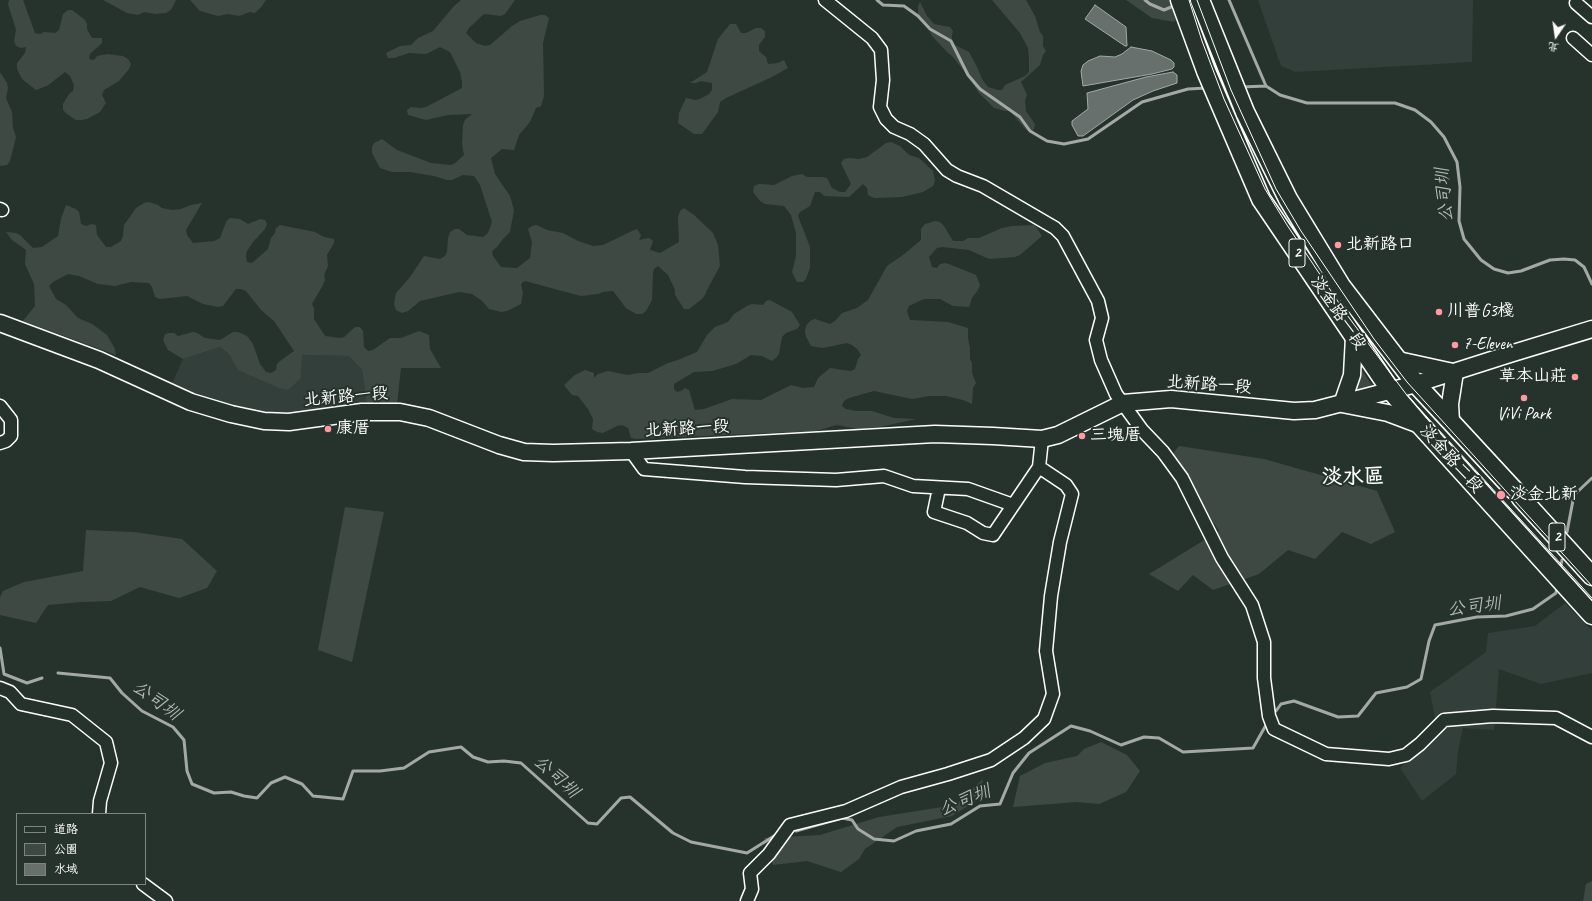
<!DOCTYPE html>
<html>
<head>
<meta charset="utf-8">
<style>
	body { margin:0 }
	#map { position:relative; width:1592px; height:901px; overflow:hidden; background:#26332d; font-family:Caveat,"LXGW WenKai TC",sans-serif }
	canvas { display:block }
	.legend { position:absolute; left:16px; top:813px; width:130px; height:72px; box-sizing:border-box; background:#26332d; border:1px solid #7d8581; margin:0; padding:5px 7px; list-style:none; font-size:12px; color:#fff }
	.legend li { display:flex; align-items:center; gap:8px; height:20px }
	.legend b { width:20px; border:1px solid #7d8581 }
	.north { position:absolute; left:1536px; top:16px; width:40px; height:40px; -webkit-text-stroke:3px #26332d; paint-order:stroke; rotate:193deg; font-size:11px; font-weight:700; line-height:16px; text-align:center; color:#fff }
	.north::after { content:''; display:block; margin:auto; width:14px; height:18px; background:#fff; clip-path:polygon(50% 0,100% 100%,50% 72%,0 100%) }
</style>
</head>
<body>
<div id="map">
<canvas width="1592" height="901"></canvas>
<ul class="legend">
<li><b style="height:5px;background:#26332d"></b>道路</li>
<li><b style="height:11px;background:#3e4944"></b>公園</li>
<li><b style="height:11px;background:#67706c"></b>水域</li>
</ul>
<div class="north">北</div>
</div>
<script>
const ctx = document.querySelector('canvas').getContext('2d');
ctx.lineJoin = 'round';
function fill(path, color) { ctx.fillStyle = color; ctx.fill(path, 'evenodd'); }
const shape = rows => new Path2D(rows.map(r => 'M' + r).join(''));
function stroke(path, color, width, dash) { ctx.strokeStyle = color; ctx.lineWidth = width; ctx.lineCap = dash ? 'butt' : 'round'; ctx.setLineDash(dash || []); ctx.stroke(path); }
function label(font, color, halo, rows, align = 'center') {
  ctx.font = font + ' Caveat,"LXGW WenKai TC",sans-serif'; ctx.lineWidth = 4; ctx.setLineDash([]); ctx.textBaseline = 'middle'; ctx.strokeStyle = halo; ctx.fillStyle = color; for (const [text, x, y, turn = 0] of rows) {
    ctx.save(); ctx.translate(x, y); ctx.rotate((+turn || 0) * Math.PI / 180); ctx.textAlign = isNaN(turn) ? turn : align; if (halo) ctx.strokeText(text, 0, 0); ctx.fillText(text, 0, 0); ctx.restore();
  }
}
fill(shape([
	[1258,0,1473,0,1472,62,1296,72,1281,66],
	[220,347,229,354,239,370,301,378,302,355,349,356,362,370,368,414,271,425,168,392,183,359],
	[1565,603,1592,631,1592,673,1541,684,1499,669,1494,730,1463,728,1458,751,1456,774,1422,801,1400,768,1437,728,1430,692,1486,652,1488,633,1535,626]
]), '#333f3a');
fill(shape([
	[9,0,23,0,35,33,40,34,44,32,55,33,59,30,63,14,68,10,72,10,85,20,87,24,87,29,92,38,102,38,102,43,90,54,89,59,94,60,97,56,107,54,123,56,128,59,131,64,129,69,119,81,104,90,102,95,106,103,100,112,87,119,81,120,76,120,67,114,63,110,63,104,69,94,73,91,74,85,70,76,65,72,47,86,36,90,22,79,17,69,17,63,25,53,26,47,21,48,16,46,14,41,16,30,8,4],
	[103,0,176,0,171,10,166,13,155,14,144,12,138,15,127,13],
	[190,0,266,0,262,6,255,13,250,12,239,16,228,14,218,16,200,11],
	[461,0,515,0,505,14,501,16,484,14,469,28,466,33,476,43,485,46,490,45,512,26,520,21,540,15,545,15,549,18,543,43,544,96,541,106,536,108,530,122,519,135,514,150,502,149,491,158,495,174,510,196,514,210,510,232,503,239,497,247,492,251,493,256,501,267,517,268,530,258,532,242,528,229,532,226,537,225,547,230,563,233,578,241,593,246,603,245,632,231,637,229,641,235,639,240,649,238,653,241,650,250,660,253,679,242,678,217,680,211,684,208,694,215,713,233,718,245,720,266,707,290,705,295,702,299,689,309,684,309,675,295,675,290,668,275,658,266,654,269,653,273,652,300,646,311,642,314,636,314,626,308,613,291,603,292,598,294,581,296,525,281,521,284,523,293,521,304,507,311,501,312,489,309,481,300,472,294,459,292,420,301,408,311,402,313,396,310,394,304,396,293,410,277,424,256,440,259,445,256,447,252,448,238,450,232,455,229,459,229,467,235,483,237,488,233,492,222,480,185,474,176,463,175,452,180,447,180,434,176,410,172,392,172,380,168,372,153,372,147,374,143,382,139,397,150,431,163,450,165,454,164,464,155,462,144,463,125,465,120,472,114,448,115,426,120,408,115,407,110,411,107,421,108,426,107,462,88,462,82,460,72,450,52,440,47,426,54,409,53,394,58,388,58,386,53,400,46,411,45,418,38,433,31,454,6],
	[992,0,1026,0,1035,16,1040,32,1043,36,1043,46,1046,51,1043,55,1040,65,1021,82,1027,95,1025,100,1026,111,1035,124,1034,129,1031,132,1026,130,1010,111,1005,111,994,108,978,92,966,73,952,56,948,53,932,36,927,25,918,17,918,6,920,2,927,16,934,24,950,27,953,31,952,36,952,42,955,45,969,52,978,69,982,79,988,87,998,90,1002,90,1005,85,1025,76,1029,72,1029,58,1028,48,1020,33],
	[1126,0,1171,0,1177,18,1174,22,1152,18],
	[730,24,736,24,741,33,746,33,756,28,761,28,765,31,765,37,759,45,759,51,766,57,768,64,778,63,784,60,788,68,772,77,726,98,720,102,718,112,702,134,694,134,678,123,679,113,686,98,695,100,700,99,709,94,712,90,712,83,701,81,696,83,690,83,707,72,718,39],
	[0,72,7,83,8,88,6,98,12,112,13,128,16,137,10,161,7,165,0,166],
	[891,142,900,146,909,155,919,158,933,171,935,181,933,186,923,192,902,197,874,198,868,195,867,188,863,184,849,197,824,196,820,192,815,192,810,206,800,212,798,216,810,247,810,268,806,279,803,282,797,282,792,272,796,256,796,233,791,215,784,206,765,204,760,201,753,192,754,186,759,184,774,185,792,176,802,174,807,177,822,177,827,178,832,188,840,192,845,192,851,184,841,163,844,159,849,158,859,159,867,157,886,143],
	[149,202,158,205,162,208,172,210,181,209,191,205,202,203,186,230,187,235,193,243,214,241,220,238,226,222,230,218,240,219,248,224,260,219,265,220,267,224,265,229,253,242,247,251,246,256,247,262,252,263,268,249,271,238,275,233,276,228,280,225,315,232,324,237,334,239,334,243,327,255,328,266,324,275,325,280,323,285,312,304,314,308,314,319,325,336,340,338,344,337,355,327,360,327,363,331,364,347,368,351,373,350,390,338,401,338,419,331,429,335,430,349,441,368,401,368,396,413,368,414,362,370,349,356,302,355,301,378,288,390,279,388,238,370,229,354,220,347,183,359,168,350,163,340,165,334,169,333,174,333,178,336,193,332,197,333,205,338,220,340,233,332,238,332,247,336,253,344,260,364,266,372,271,373,276,370,277,364,280,361,294,351,274,321,261,310,246,291,241,289,236,289,223,306,218,307,203,304,187,296,160,299,155,297,152,287,149,283,131,282,115,286,98,284,79,276,68,274,53,282,49,286,56,299,66,305,78,318,92,324,107,335,115,349,116,355,23,321,35,306,34,284,25,264,26,250,12,240,6,232,16,233,20,235,33,248,42,247,58,236,61,219,66,205,76,209,79,212,81,224,86,226,91,224,96,225,97,235,106,247,111,247,121,241,123,236,124,225,136,208,144,203],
	[935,221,940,222,944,226,953,241,963,241,968,238,979,238,1002,228,1012,226,1035,225,1042,236,1020,255,1015,257,989,259,969,250,942,247,937,248,929,257,932,267,937,268,940,264,945,263,949,264,976,275,980,285,978,290,972,298,969,307,953,306,940,299,924,299,909,306,907,311,910,320,948,322,968,328,968,338,970,348,970,359,972,363,972,373,976,383,973,388,972,404,963,400,946,396,929,396,912,399,874,391,849,398,844,401,842,406,846,409,856,411,872,411,894,418,916,419,880,427,858,429,837,425,816,431,636,439,631,438,628,428,622,425,617,426,603,433,597,432,592,429,593,419,588,409,578,396,572,395,564,385,575,375,585,370,594,373,594,378,598,374,608,371,628,375,638,373,648,373,668,363,678,360,697,352,707,335,715,327,728,322,734,314,747,306,752,304,763,305,766,301,770,300,792,312,800,325,797,329,786,333,782,337,779,354,776,358,772,361,762,356,751,355,736,364,712,371,694,372,674,384,674,389,677,392,681,391,685,388,689,390,695,410,704,409,732,399,761,400,791,385,803,388,814,387,818,378,830,368,851,371,855,369,858,359,861,355,858,350,852,345,847,343,823,348,811,346,806,337,805,331,806,326,810,321,815,319,830,324,835,321,842,313,857,308,868,300,887,266,903,255,921,240,921,229,925,224],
	[1361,369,1373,387,1372,390,1350,397,1356,388],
	[1179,446,1264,459,1377,491,1395,532,1371,544,1342,532,1315,559,1288,550,1259,574,1213,590,1193,575,1178,591,1149,574,1219,531,1171,456],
	[345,507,384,512,352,662,318,650],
	[86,530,134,532,182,539,217,571,207,588,179,598,140,587,111,601,81,602,48,605,36,623,0,615,0,597,3,591,24,582,83,571],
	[1101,742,1127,755,1140,771,1126,792,1099,804,1077,802,1013,807,1020,776,1045,763,1077,756,1084,749],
	[983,779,979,799,952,816,897,827,865,849,859,859,841,872,807,861,773,865,764,838,820,835,879,817,955,805],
	[1592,881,1592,901,1583,901,1586,884]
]), '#3e4944');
const water = shape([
	[1095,5,1126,27,1127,46,1125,46,1085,19,1095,5],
	[1131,47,1152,51,1171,60,1174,63,1174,67,1172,69,1152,74,1083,86,1081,71,1083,65,1088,61,1100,56,1115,57,1122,54,1131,47],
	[1173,72,1177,75,1177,83,1153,91,1133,100,1083,136,1078,136,1072,125,1072,121,1088,109,1087,93,1146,77,1173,72]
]);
fill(water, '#67706c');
stroke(water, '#a4a9a7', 1);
stroke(shape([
	[877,0,883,5,904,6,918,16,930,29,951,41,968,75,980,89,1020,117,1030,131,1047,141,1064,144,1088,139,1142,102,1188,89,1207,88],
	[1145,0,1150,4,1164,10,1176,5],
	[1229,0,1266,86,1280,95,1307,103,1395,103,1415,110,1431,122,1444,137,1457,162,1460,187,1459,221,1464,239,1481,260,1494,269,1508,273,1521,271,1550,260,1564,259,1575,260,1584,267,1592,284],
	[1241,87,1266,86],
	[1567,532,1574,495,1592,478],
	[1560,570,1562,560],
	[0,648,4,674,27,683,42,678],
	[58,673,110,678,122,693,142,711,173,727,184,740,187,771,192,784,214,793,231,792,244,796,257,798,271,783,285,777,302,784,313,796,343,799,353,771,380,771,404,768,429,752,461,747,473,757,488,762,504,761,521,763,588,823,597,824,621,798,630,797,673,833,691,842,747,853,774,836],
	[1276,711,1281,704,1294,701,1338,717,1358,716,1376,693,1407,687,1421,679,1429,641,1435,625,1477,617,1506,616,1533,609,1556,593,1557,586],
	[796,831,842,818,852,820,858,829,874,839,894,841,916,831,951,824,980,806,1000,804,1013,773,1029,753,1071,726,1090,731,1121,745,1144,737,1159,738,1183,752,1253,748,1266,725]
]), '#a4a9a7', 3);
const minor = shape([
	[825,0,872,38,881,50,883,80,880,107,886,119,894,127,910,134,924,144,947,170,957,176,983,186,1055,228,1063,236,1098,301,1102,318,1096,340,1101,360,1116,394,1142,430,1163,452,1182,478,1222,558,1252,605,1264,642,1264,678,1269,716,1274,729,1326,754,1389,759,1406,755,1420,744,1444,720,1493,716,1556,718,1592,737],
	[1576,3,1592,17],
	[1573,38,1592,55],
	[0,209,2,210],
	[0,406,11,420,11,436,6,441,0,443],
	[631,451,644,469,745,477,836,480,884,476,913,486,968,489,1013,505],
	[939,488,934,512,967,523,983,533,993,535,1039,467,1042,439],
	[0,688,10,692,21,704,72,715,106,742,111,763,100,801,99,814],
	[143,884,166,901],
	[747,901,752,889,750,873,769,854,790,825,846,811,901,787,948,774,991,760,1024,738,1044,719,1053,694,1046,651,1051,596,1060,542,1072,494,1066,485,1039,467]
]);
const secondary = shape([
	[0,323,99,360,191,402,231,414,264,421,289,422,362,412,400,412,429,418,499,445,524,452,553,453,631,451,935,434,993,436,1042,439,1058,435,1123,403,1171,399,1294,411,1315,410,1416,384,1510,354,1592,329],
	[1354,337,1352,375,1342,404,1388,413,1420,425],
	[1398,360,1453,372],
	[1451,422,1450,404,1455,372]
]);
const primary = shape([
	[1180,0,1206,71,1261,199,1391,391,1420,425,1592,615],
	[1200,0,1245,112,1288,199,1341,286,1416,384,1514,490],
	[1521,498,1592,576]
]);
stroke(minor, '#fff', 15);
stroke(secondary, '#fff', 19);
stroke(primary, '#fff', 21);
stroke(minor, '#26332d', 12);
stroke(secondary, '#26332d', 16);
stroke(primary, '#26332d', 18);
stroke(shape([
	[1189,0,1202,41,1224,99,1265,189,1287,225,1347,315,1406,394,1592,598],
	[1197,0,1231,90,1276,189,1301,231,1374,339,1407,382,1592,586]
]), '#fff', 1);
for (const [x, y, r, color] of [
	[1338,245,4,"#ff9aa2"],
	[1439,312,4,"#ff9aa2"],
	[1455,345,4,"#ff9aa2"],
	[1575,377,4,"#ff9aa2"],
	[1524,398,4,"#ff9aa2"],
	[328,429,4,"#ff9aa2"],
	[1082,436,4,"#ff9aa2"],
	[1501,495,5,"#ff9aa2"]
]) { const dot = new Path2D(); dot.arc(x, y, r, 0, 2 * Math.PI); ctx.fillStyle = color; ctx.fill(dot); stroke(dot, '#26332d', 1.5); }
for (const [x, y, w] of [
	[1297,253,16],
	[1557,537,16]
]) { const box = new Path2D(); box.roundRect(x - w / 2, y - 14, w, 28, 3); ctx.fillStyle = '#26332d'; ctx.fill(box); stroke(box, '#fff', 1); }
label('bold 16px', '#fff', null, [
	["2",1297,253],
	["2",1557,537]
]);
label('17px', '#fff', '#26332d', [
	["北新路口",1346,245],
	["川普G3棧",1447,312],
	["7-Eleven",1463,345],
	["草本山莊",1567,377,"right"],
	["ViVi Park",1524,415,"center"],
	["康厝",336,429],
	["三塊厝",1090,436],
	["淡金北新",1510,495]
], 'left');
label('17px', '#fff', '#26332d', [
	["淡金路一段",1338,313,56],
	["北新路一段",1209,385,4],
	["北新路一段",346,397,-5],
	["北新路一段",687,429,-3],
	["淡金路二段",1451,459,48]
]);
label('italic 18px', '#b3b8b6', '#26332d', [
	["公司圳",1445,195,-95],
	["公司圳",1474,607,-7],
	["公司圳",156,701,36],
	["公司圳",556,777,42],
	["公司圳",965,801,-22]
]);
label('bold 21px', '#fff', '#26332d', [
	["淡水區",1353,477]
]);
</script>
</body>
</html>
